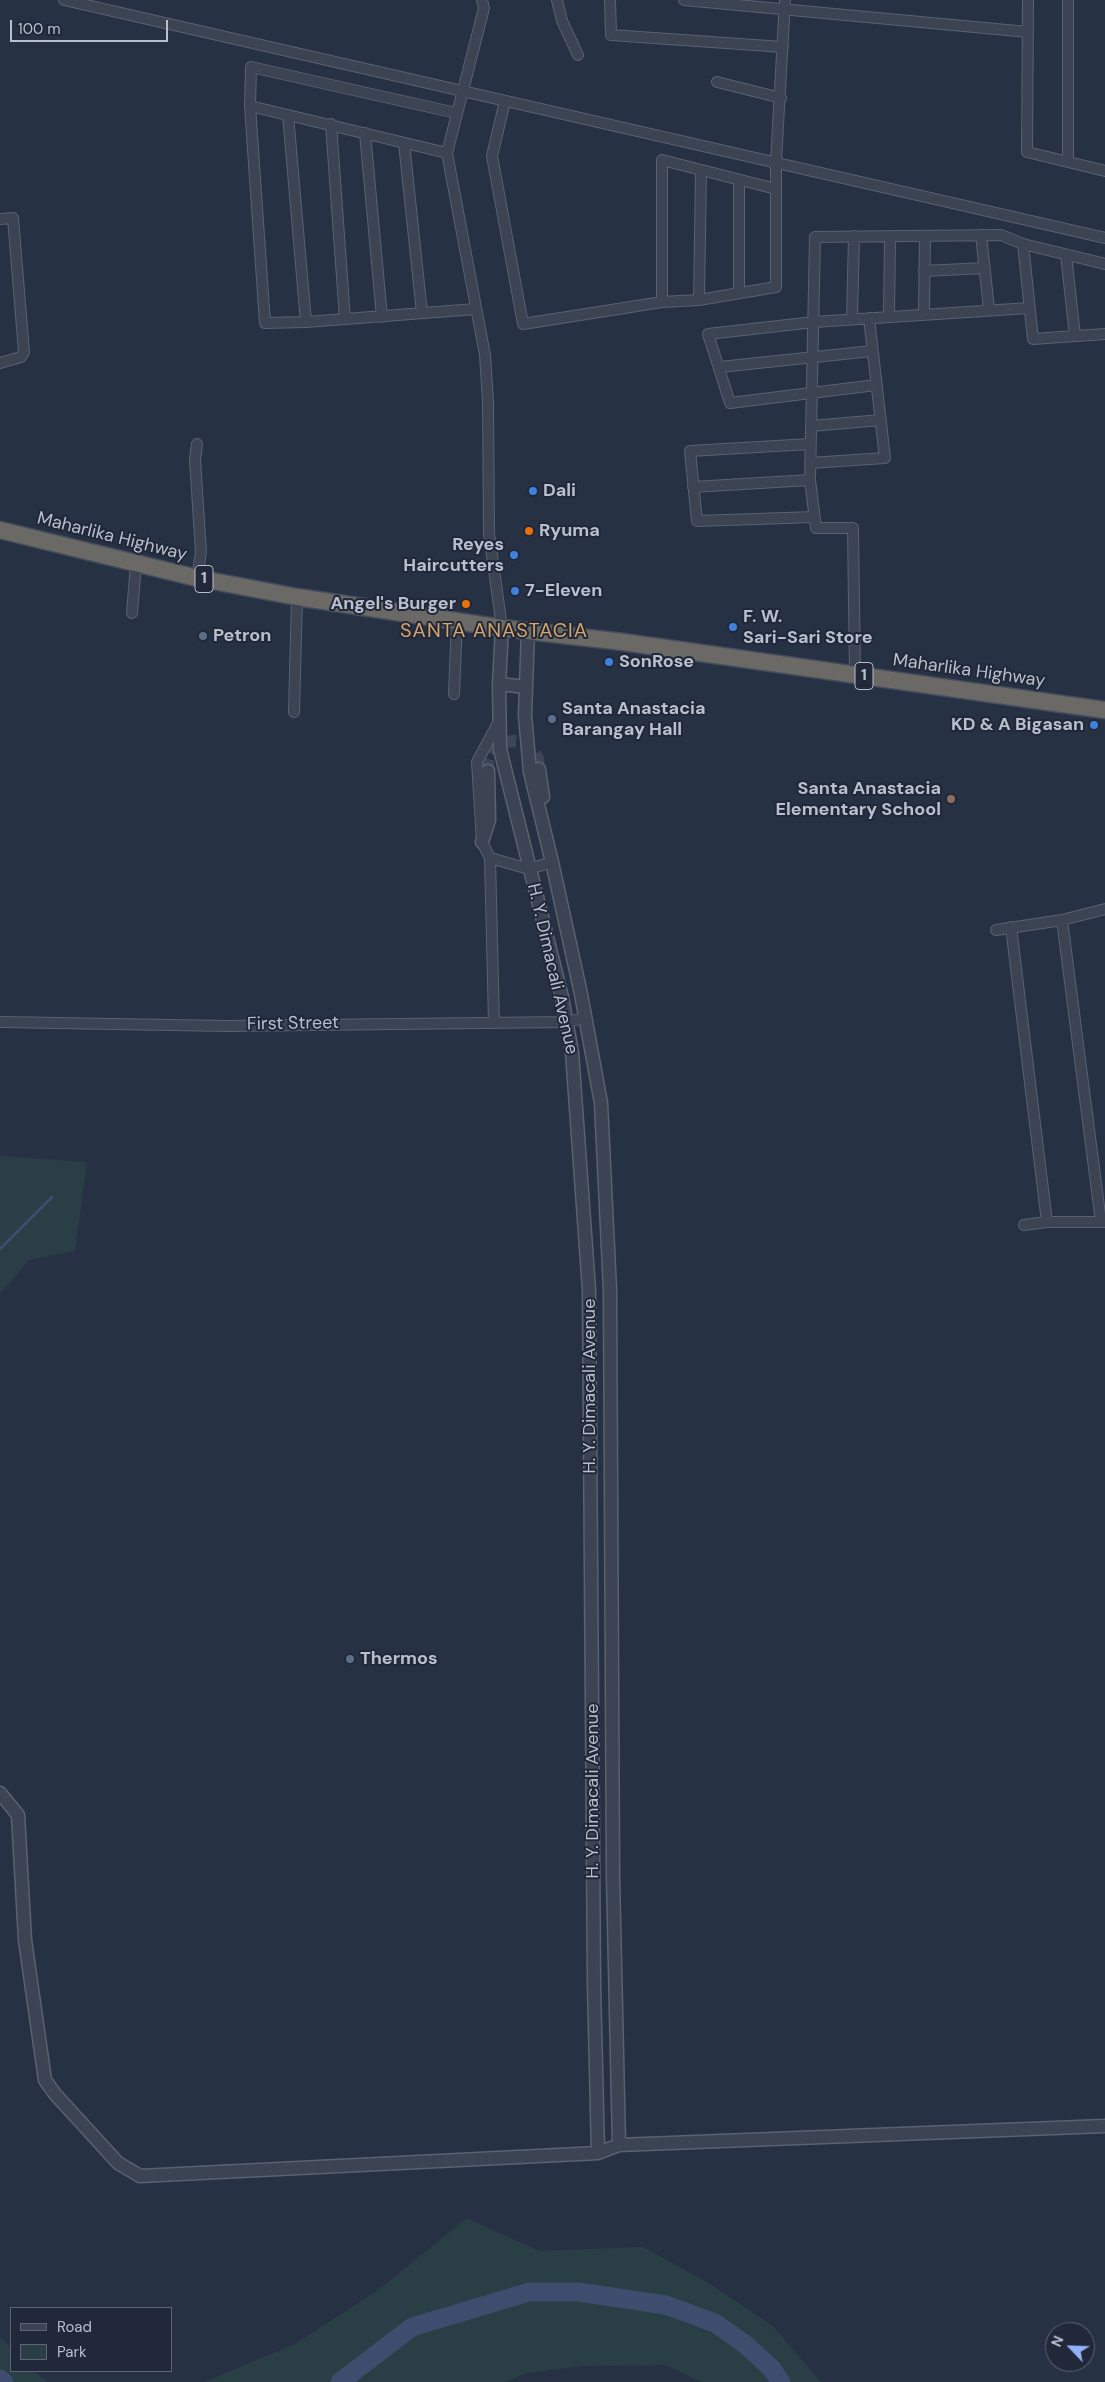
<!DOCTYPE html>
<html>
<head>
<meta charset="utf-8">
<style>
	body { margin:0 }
	#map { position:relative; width:1105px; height:2382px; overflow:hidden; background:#273144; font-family:"DM Sans",sans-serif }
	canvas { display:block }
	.legend { position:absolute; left:10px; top:2307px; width:162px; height:65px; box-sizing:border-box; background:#202839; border:1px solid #5d6474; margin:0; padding:6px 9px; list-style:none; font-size:15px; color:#b9bfcd }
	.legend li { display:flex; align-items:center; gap:10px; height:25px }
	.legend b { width:25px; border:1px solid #5d6474 }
	.north { position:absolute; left:1045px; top:2322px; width:50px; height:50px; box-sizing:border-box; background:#202839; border:1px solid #5d6474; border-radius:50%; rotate:294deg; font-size:14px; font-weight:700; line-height:20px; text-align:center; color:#b9bfcd }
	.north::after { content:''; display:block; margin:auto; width:18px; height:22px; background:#93b0f8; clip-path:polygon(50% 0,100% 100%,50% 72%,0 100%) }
	.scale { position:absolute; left:10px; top:20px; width:158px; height:22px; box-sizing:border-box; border:2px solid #b9bfcd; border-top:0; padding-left:6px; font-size:15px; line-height:18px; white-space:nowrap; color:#b9bfcd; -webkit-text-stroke:4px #202839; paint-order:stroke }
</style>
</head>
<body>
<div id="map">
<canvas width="1105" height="2382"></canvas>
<ul class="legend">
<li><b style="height:6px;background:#3c4353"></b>Road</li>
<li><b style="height:14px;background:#293f45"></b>Park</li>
</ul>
<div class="north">N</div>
<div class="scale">100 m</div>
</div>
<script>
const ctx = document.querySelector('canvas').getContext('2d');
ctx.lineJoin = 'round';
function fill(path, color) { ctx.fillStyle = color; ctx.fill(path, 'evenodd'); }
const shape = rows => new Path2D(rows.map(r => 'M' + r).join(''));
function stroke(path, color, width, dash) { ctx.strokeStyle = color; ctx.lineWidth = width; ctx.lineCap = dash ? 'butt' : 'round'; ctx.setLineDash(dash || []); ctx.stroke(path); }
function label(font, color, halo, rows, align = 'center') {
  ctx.font = font + ' "DM Sans",sans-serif'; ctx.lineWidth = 4; ctx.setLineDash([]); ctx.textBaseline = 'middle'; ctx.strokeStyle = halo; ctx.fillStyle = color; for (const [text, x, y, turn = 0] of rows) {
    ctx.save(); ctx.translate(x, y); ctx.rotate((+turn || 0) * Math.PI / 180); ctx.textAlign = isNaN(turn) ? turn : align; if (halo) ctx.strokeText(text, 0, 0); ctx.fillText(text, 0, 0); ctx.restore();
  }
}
fill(shape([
	[0,1156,87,1162,75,1251,29,1260,0,1294],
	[467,2218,539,2251,643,2247,707,2282,773,2326,821,2382,702,2382,665,2365,582,2366,527,2373,506,2382,204,2382,295,2344,378,2290],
	[0,2337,11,2348,11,2371,34,2371,47,2382,0,2382]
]), '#293f45');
stroke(shape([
	[0,1249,52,1197]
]), '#3e4c6d', 3);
stroke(shape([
	[0,2379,4,2382],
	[340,2382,412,2327,529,2292,578,2292,666,2305,715,2323,746,2345,772,2369,781,2382]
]), '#3e4c6d', 19);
stroke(shape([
	[488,771,488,760,493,750,502,743,513,741,523,742,532,749,538,758,539,769]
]), '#3d4659', 12, [12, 6]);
const minor = shape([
	[64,0,1105,238],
	[482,0,484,8,447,153,485,355,488,401,489,533,502,628],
	[557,0,562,21,578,55],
	[610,0,611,35,783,47],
	[684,0,1028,32],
	[1028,0,1027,152,1105,171],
	[717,82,781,98],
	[505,101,492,156,523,324,662,302,699,300,776,287,776,162,785,0],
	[250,106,265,323,306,322,476,309],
	[288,115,306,322],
	[331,124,345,319],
	[365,133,382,317],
	[404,143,422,313],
	[447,153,250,106,251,67,456,113],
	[1068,162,1068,0],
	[0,219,13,218,24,352,21,357,0,363],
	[981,235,989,309],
	[1023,244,1033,339,1105,334],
	[1066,255,1075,336],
	[924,271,984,268],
	[739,293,739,180],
	[699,300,701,170],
	[662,302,662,160,776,189],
	[924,314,925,236],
	[889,316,890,236],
	[852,319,854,236],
	[720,367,872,351],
	[876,385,730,403,708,334,814,322,1029,308],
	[811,426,881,420],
	[197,444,195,460,201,552,197,578],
	[810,444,690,451,697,521,814,517],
	[810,463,885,458,869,318],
	[693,487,810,480],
	[132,613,136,564],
	[855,675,853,528,816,528,810,480,815,237,1001,235,1023,244,1105,264],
	[454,694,457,621],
	[294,712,297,597],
	[490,858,529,869,552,862],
	[1062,920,1101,1222],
	[1011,927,1047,1222],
	[996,930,1062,920,1105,909],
	[0,1022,227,1026,567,1022,585,1018],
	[494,1023,490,858,482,842,477,762,499,721],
	[1024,1225,1047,1222,1105,1222]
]);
const tertiary = shape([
	[502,628,499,684,500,749,562,997,572,1052,589,1290,594,1985,598,2153],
	[528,631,525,715,530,772,552,862,581,994,601,1103,610,1290,613,1876,619,2145],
	[499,684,526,687],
	[539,769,543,797],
	[482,842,489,820,488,771],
	[0,1793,18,1815,25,1940,45,2080,55,2094,118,2163,140,2176,598,2153,619,2145,1105,2126]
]);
const trunk = shape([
	[0,530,197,578,297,597,502,628,623,642,1105,710]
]);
stroke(minor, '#5a6171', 12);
stroke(tertiary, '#5a6171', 15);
stroke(trunk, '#464e5e', 19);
stroke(minor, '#3c4353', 10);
stroke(tertiary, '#3c4353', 12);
stroke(trunk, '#6a6966', 16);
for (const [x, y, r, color] of [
	[533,491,5,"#3f7fe0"],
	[529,531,5,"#e8710a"],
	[514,555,5,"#3f7fe0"],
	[515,591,5,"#3f7fe0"],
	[466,604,5,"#e8710a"],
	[733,627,5,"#3f7fe0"],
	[203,636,5,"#5c6f8a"],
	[609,662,5,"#3f7fe0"],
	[552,719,5,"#5c6f8a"],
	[1094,725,5,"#3f7fe0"],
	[951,799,5,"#8d6e63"],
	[350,1659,5,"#5c6f8a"]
]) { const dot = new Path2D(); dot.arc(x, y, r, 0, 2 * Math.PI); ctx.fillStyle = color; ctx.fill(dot); stroke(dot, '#202839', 2); }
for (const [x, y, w] of [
	[204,579,18],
	[864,676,18]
]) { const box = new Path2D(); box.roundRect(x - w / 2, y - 13.5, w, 27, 4); ctx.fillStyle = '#202839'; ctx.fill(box); stroke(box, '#b9bfcd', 1); }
label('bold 16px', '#b9bfcd', null, [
	["1",204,579],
	["1",864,676]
]);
label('bold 18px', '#b9bfcd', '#202839', [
	["Dali",543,491],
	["Ryuma",539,531],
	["Reyes",504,545,"right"],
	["Haircutters",504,566,"right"],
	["7-Eleven",525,591],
	["Angel's Burger",456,604,"right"],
	["F. W.",743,617],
	["Sari-Sari Store",743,638],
	["Petron",213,636],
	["SonRose",619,662],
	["Santa Anastacia",562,709],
	["Barangay Hall",562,730],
	["KD & A Bigasan",1084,725,"right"],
	["Santa Anastacia",941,789,"right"],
	["Elementary School",941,810,"right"],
	["Thermos",360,1659]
], 'left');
label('18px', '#b9bfcd', '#202839', [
	["Maharlika Highway",112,537,14],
	["Maharlika Highway",969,671,8],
	["H. Y. Dimacali Avenue",552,969,77],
	["First Street",293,1024,-1],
	["H. Y. Dimacali Avenue",590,1386,-90],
	["H. Y. Dimacali Avenue",593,1791,-90]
]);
ctx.letterSpacing = '1px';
label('20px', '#d7a46a', '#202839', [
	["SANTA ANASTACIA",494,632]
]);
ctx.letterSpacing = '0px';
</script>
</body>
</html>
